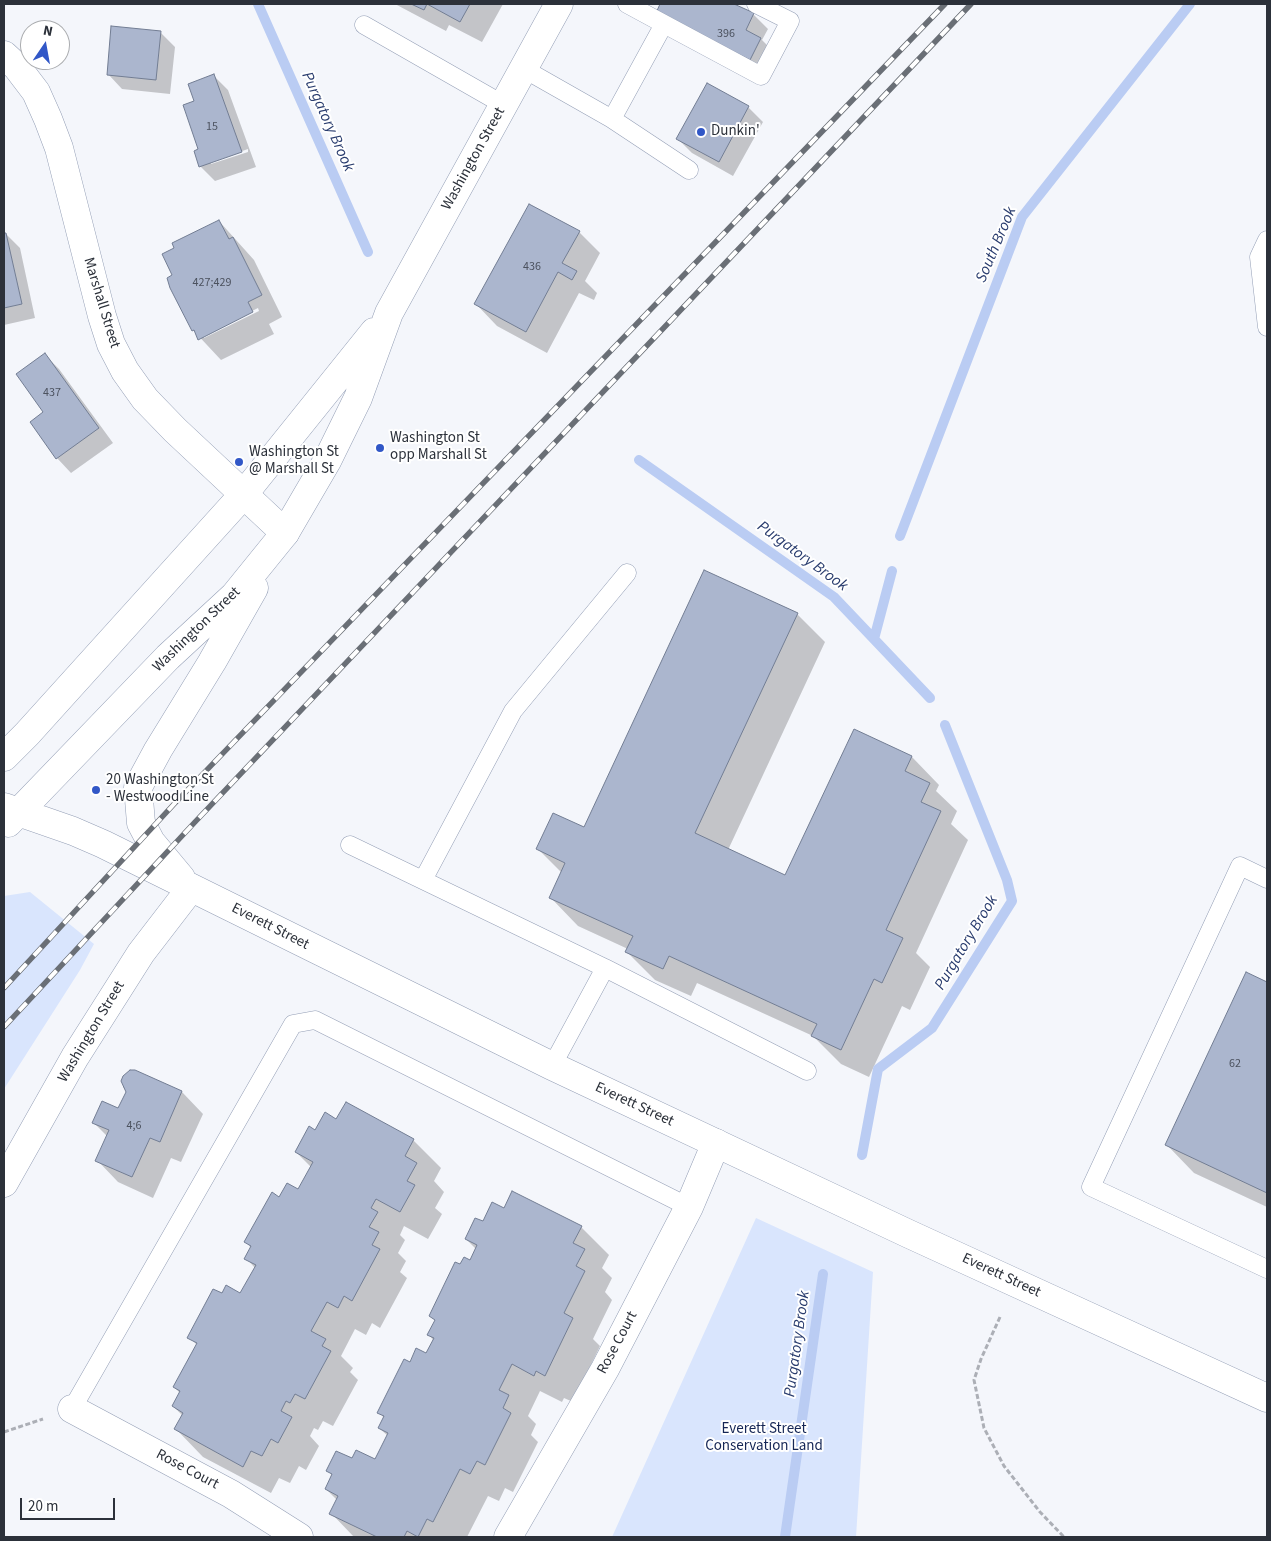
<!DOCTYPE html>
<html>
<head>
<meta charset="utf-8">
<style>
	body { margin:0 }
	#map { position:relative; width:1271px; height:1541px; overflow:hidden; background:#f4f6fb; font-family:"Source Sans 3",sans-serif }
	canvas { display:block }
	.frame { position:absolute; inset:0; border:5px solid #2c313a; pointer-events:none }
	.north { position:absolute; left:20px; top:20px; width:50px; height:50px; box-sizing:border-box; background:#fff; border:1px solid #abadb0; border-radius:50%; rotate:12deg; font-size:14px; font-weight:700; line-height:20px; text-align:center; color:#2c313a }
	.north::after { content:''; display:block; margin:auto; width:18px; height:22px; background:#3157c7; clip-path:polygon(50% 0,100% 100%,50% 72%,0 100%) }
	.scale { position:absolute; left:20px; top:1498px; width:95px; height:22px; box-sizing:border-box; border:2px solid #2c313a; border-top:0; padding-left:6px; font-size:15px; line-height:18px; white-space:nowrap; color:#2c313a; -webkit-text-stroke:4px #fff; paint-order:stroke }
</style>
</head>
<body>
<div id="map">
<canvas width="1271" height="1541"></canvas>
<div class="frame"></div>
<div class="north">N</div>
<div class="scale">20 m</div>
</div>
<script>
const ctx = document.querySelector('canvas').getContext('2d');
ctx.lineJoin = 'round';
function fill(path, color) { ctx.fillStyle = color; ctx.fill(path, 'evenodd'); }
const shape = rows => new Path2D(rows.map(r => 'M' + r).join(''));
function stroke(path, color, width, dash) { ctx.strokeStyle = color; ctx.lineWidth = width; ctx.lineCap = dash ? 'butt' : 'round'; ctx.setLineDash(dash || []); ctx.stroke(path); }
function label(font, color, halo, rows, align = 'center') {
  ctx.font = font + ' "Source Sans 3",sans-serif'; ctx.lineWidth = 4; ctx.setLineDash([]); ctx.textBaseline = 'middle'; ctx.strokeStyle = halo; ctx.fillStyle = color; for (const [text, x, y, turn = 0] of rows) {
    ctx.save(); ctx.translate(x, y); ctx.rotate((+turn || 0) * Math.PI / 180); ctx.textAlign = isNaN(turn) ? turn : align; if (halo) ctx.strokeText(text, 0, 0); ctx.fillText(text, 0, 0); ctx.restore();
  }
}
fill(shape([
	[30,892,94,944,80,970,4,1089,4,896],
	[756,1218,873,1272,856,1537,612,1537]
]), '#d9e5fd');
fill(shape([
	[395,4,503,4,482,42,449,25,446,31],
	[662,4,732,4,753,14,768,29,762,40,775,53,765,73,657,13],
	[160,32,175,47,170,94,122,89,108,74],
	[214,76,228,90,256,167,215,181,201,167,195,152,200,150,195,102],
	[248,149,248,152,211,164,211,162],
	[707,84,748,107,763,122,733,176,692,153,678,139],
	[219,221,254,260,282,317,269,324,274,334,221,360,193,330,174,276],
	[258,308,259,311,204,338,204,335],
	[579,232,600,253,585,281,597,293,594,300,579,293,547,353,497,326,476,304],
	[4,234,6,234,20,248,35,318,4,325],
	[45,355,59,369,113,443,71,473,57,458,45,412],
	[797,614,825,642,728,850,786,877,854,731,912,757,939,785,936,791,957,811,951,824,968,840,916,953,930,967,910,1010,902,1006,869,1077,841,1064,813,1036,697,983,691,996,655,980,627,952,628,949,578,926,551,898,562,873,538,849,584,829],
	[1246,974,1267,984,1267,1207,1194,1173,1167,1145],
	[134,1072,182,1092,203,1114,181,1162,171,1158,153,1198,118,1182,97,1160,107,1136,93,1122,119,1110,127,1092,123,1087,124,1077],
	[337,1120,413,1140,441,1168,434,1181,444,1192,435,1208,442,1214,428,1239,404,1226,400,1235,405,1240,398,1253,406,1261,400,1272,407,1278,380,1328,372,1323,366,1335,355,1329,341,1356,353,1368,350,1372,358,1380,333,1426,323,1421,318,1430,314,1428,310,1436,319,1446,306,1470,299,1466,290,1483,279,1478,271,1493,203,1457,176,1429,183,1416,173,1406,180,1393,174,1387,197,1345,189,1337,223,1295,241,1295,255,1268,246,1258,251,1248,246,1242,280,1198,298,1191,311,1167,296,1152,316,1132],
	[504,1210,581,1227,609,1255,602,1268,612,1278,605,1292,612,1300,593,1339,600,1346,573,1402,564,1398,562,1402,540,1391,528,1416,536,1424,531,1435,538,1442,513,1492,505,1488,499,1501,488,1496,467,1537,354,1537,331,1513,337,1500,326,1489,333,1476,328,1471,352,1460,375,1461,388,1436,379,1428,384,1418,379,1412,410,1363,427,1355,434,1341,429,1335,436,1321,430,1316,461,1266,470,1261,476,1249,466,1239,483,1223]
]), '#0003');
stroke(shape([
	[258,4,368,252],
	[639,460,834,597,930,698],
	[900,536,1022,217,1190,4],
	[874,639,892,571],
	[862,1155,878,1069,932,1028,1012,901,1007,880,945,725],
	[785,1537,823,1274]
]), '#baccf3', 10);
const building = shape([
	[411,4,470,4,460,22,427,4,424,10,411,4],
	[660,4,734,4,754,13,746,30,761,38,750,60,656,13,660,4],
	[111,26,161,31,156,80,107,75,111,26],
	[214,74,242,152,199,167,194,151,198,149,183,105,194,101,188,84,214,74],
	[707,83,749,106,719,162,676,139,707,83],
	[529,204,580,231,562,263,577,271,572,280,558,272,526,332,474,304,529,204],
	[219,220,229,239,233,237,262,295,248,302,253,312,198,340,194,330,192,331,170,288,167,278,172,275,162,254,174,248,172,243,219,220],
	[4,233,6,233,22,304,4,308,4,233],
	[45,353,99,428,56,459,30,422,43,412,16,374,45,353],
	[704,570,798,613,695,833,785,875,854,729,912,756,905,771,930,783,921,802,941,811,886,930,903,938,882,983,874,979,841,1050,811,1036,817,1024,669,956,663,969,625,952,633,936,549,898,565,863,536,849,553,813,584,827,704,570],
	[1246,972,1267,982,1267,1193,1165,1145,1246,972],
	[130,1070,135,1070,182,1091,160,1142,150,1138,132,1177,95,1161,109,1130,92,1123,102,1101,118,1108,126,1092,121,1081,123,1076,130,1070],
	[346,1102,414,1139,405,1156,417,1163,407,1181,415,1185,400,1212,376,1199,371,1208,378,1212,369,1227,379,1232,372,1245,380,1249,352,1301,344,1296,338,1308,327,1302,311,1331,326,1339,322,1346,331,1351,305,1399,295,1394,290,1403,286,1401,281,1411,292,1417,278,1443,271,1439,262,1456,251,1451,243,1467,174,1429,183,1413,172,1406,180,1391,173,1387,197,1343,187,1338,213,1289,222,1293,226,1285,240,1293,256,1265,244,1259,251,1246,244,1242,272,1192,279,1197,287,1183,298,1189,313,1162,295,1152,309,1126,315,1130,325,1112,336,1119,346,1102],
	[512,1191,582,1226,573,1243,585,1249,576,1266,585,1271,564,1313,573,1318,545,1376,536,1371,534,1376,512,1364,499,1390,509,1395,503,1408,511,1413,485,1465,477,1461,470,1474,460,1469,433,1522,427,1519,418,1537,407,1531,404,1537,377,1537,329,1514,338,1496,325,1489,332,1474,326,1471,336,1451,352,1458,356,1450,375,1459,388,1433,378,1428,384,1416,377,1413,404,1359,410,1362,416,1348,426,1353,434,1338,427,1335,435,1320,429,1316,455,1262,460,1264,464,1257,470,1260,477,1245,465,1239,475,1218,483,1221,492,1202,504,1208,512,1191]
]);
fill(building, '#abb6ce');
stroke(building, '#727d93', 1);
const service = shape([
	[664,24,761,76,790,21,756,4],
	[364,25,504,105],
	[524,69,612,119,689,170],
	[612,119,664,24,627,4],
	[1267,240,1259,257,1267,327],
	[350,845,605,968],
	[1267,879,1240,866,1091,1187,1267,1269],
	[423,880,513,711,627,573],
	[552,1066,605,968,807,1071],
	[72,1409,293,1024,315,1020,689,1207]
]);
const minor = shape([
	[4,55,17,67,36,92,48,119,59,148,102,316,111,344,125,371,145,399,175,430,285,533],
	[72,1409,231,1494,299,1537],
	[508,1537,605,1369,689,1207,716,1143]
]);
const tertiary = shape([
	[4,1183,75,1057,141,953,191,888]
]);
const secondary = shape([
	[4,757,27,734,243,495,374,332],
	[4,807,73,831,103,844,552,1066,909,1234,1267,1398],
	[8,823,168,657,234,596,285,533,327,461,358,398,389,313,559,4],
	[181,878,151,842,141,823,138,787,158,750,212,662,254,588]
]);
stroke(service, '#939eb5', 19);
stroke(minor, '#939eb5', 29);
stroke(tertiary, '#939eb5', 29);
stroke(secondary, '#939eb5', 29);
stroke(shape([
	[1000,1317,981,1359,974,1380,984,1428,1004,1466,1040,1512,1064,1537],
	[4,1432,43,1419]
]), '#acafb6', 3, [5, 2.5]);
stroke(service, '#fff', 18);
stroke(minor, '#fff', 28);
stroke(tertiary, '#fff', 28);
stroke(secondary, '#fff', 28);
const rail = shape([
	[4,988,175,803,945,4],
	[4,1027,195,822,971,4]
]);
stroke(rail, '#6a6f76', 5.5);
stroke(rail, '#fff', 4, [11]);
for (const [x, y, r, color] of [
	[701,132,5,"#3157c7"],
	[380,448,5,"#3157c7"],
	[239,462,5,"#3157c7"],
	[96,790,5,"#3157c7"]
]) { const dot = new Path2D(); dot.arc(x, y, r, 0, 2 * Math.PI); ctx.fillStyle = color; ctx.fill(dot); stroke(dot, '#fff', 2); }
label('12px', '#4c525f', null, [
	["396",726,34],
	["15",212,127],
	["436",532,267],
	["427;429",212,283],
	["437",52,393],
	["62",1235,1064],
	["4;6",134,1126]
]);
label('15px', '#2c313a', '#fff', [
	["Dunkin'",711,132],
	["Washington St",390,439],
	["opp Marshall St",390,456],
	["Washington St",249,453],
	["@ Marshall St",249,470],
	["20 Washington St",106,781],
	["- Westwood Line",106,798]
], 'left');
label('15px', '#2c313a', '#fff', [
	["Washington Street",474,159,-61],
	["Marshall Street",101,303,73],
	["Washington Street",197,630,-44],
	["Everett Street",270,927,27],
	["Washington Street",92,1032,-59],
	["Everett Street",634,1105,25],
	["Everett Street",1001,1276,25],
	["Rose Court",618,1343,-62],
	["Rose Court",187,1470,28]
]);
label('15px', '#152655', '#fff', [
	["Everett Street",764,1430],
	["Conservation Land",764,1447]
]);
label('italic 16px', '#293c6e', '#fff', [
	["Purgatory Brook",327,122,66],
	["South Brook",997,245,-67],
	["Purgatory Brook",802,557,36],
	["Purgatory Brook",967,943,-59],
	["Purgatory Brook",798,1344,-82]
]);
</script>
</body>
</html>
